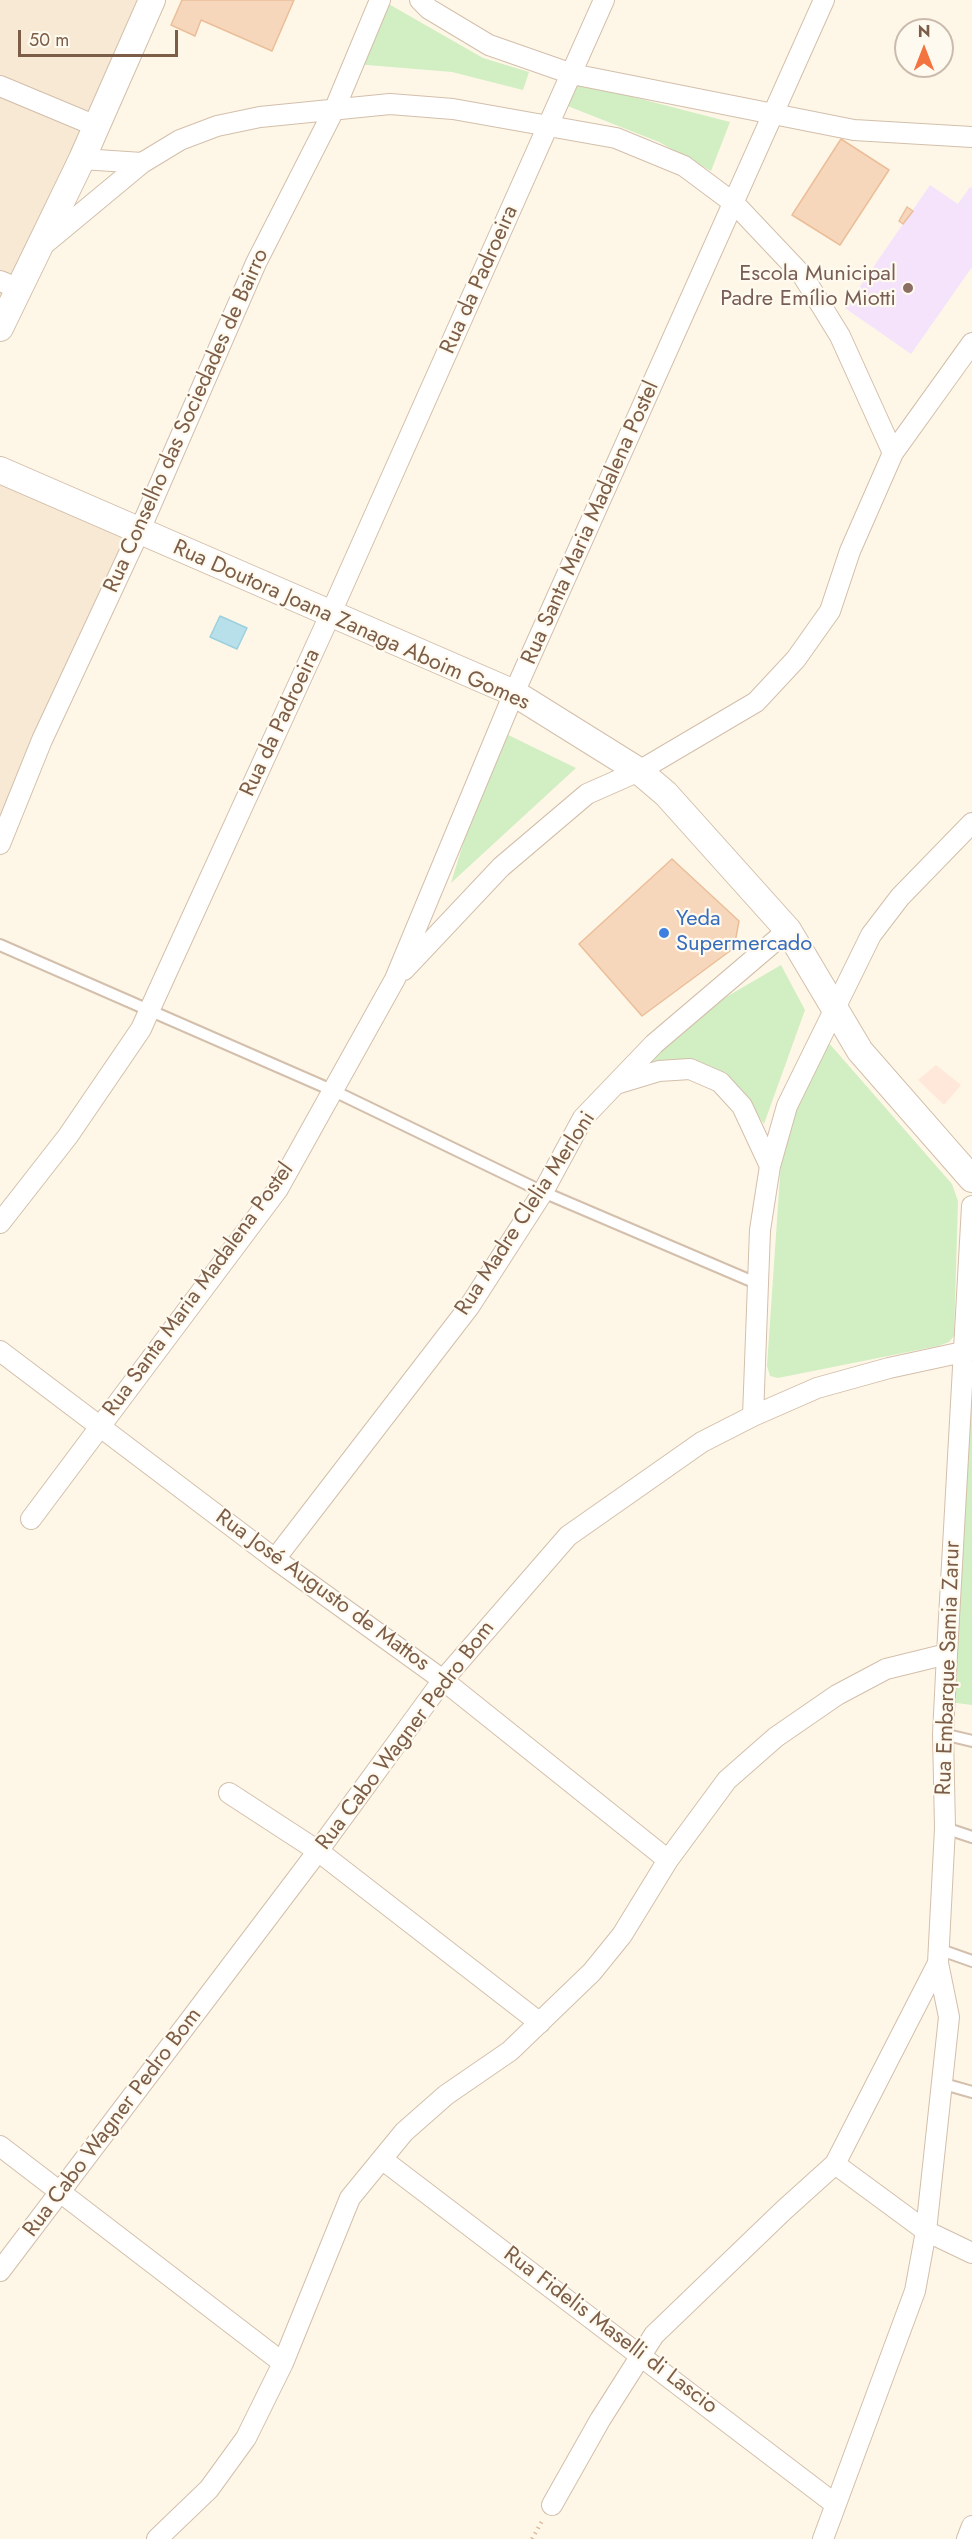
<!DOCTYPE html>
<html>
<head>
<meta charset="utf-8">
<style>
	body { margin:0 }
	#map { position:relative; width:972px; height:2539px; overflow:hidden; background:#fef7e7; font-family:Jost,sans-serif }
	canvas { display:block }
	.north { position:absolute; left:894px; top:18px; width:60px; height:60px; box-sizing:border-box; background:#fffaef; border:2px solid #cbbbac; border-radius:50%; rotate:0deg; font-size:16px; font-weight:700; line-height:24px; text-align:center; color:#7c5d48 }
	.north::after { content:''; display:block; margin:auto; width:21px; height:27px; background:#f47440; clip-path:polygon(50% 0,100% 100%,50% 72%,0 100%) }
	.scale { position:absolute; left:18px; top:30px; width:160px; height:27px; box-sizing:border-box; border:3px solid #7c5d48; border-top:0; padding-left:8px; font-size:18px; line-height:21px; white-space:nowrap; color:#7c5d48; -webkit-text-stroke:4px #fffaef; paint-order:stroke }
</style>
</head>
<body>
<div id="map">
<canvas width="972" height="2539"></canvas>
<div class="north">N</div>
<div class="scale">50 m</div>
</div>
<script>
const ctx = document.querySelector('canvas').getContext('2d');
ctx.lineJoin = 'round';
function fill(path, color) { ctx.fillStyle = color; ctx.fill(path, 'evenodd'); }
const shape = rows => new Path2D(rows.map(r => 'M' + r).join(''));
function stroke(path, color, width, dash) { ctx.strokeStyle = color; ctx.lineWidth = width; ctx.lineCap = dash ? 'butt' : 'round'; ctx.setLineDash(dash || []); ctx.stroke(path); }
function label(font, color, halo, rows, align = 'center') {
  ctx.font = font + ' Jost,sans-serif'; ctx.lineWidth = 4.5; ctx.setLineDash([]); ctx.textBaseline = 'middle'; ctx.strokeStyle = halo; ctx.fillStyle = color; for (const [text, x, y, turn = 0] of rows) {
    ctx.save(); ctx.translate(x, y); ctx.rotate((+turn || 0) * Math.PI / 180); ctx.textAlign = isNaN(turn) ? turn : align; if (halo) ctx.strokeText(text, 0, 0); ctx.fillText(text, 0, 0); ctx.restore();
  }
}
fill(shape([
	[0,0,152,0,0,333],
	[0,470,139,532,0,849]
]), '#f7e9d4');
fill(shape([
	[936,1065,961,1085,944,1105,918,1080]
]), '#ffe8da');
fill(shape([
	[930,185,958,204,970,187,972,188,972,267,911,354,845,308]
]), '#f4e3fb');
fill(shape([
	[387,3,483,58,529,72,523,90,452,72,355,64],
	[575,82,730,122,711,171,659,142,565,105],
	[498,730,576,768,451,883],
	[781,965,805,1010,764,1124,734,1084,715,1072,644,1063,721,1000],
	[828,1042,952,1184,958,1201,954,1336,949,1342,938,1346,778,1378,770,1376,767,1366,781,1162,803,1085],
	[972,1357,972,1705,949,1702]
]), '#d2eec3');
const water = shape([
	[220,616,247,628,237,649,210,637,220,616]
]);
fill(water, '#b8e0eb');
stroke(water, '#9dd0de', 1.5);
const building = shape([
	[182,0,294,0,272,51,201,20,195,36,171,25,182,0],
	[841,139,889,170,840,245,792,215,841,139],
	[907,207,913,211,903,224,899,221,907,207],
	[672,859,739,921,734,948,642,1016,579,944,672,859]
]);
fill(building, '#f7d7bb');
stroke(building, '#ebbe9a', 1.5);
const service = shape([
	[0,945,334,1091,543,1192,756,1283],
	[943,1734,972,1741],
	[945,1828,972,1837],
	[941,1950,972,1961],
	[944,2084,972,2092]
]);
const minor = shape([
	[420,0,429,9,489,45,572,74,854,130,972,137],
	[0,86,96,126],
	[82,159,142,163],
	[42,246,142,163,180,140,217,126,260,117,390,104,453,109,616,138,684,166,735,204,803,276,840,336,893,453],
	[0,281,17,288],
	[0,844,42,740,139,532,256,263,335,108,380,0],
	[404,970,501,867,587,794,639,771,756,702,796,659,830,611,850,551,893,453,972,343],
	[616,1084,659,1071,690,1069,720,1082,742,1106,770,1166],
	[0,1223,68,1136,141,1029,150,1009,330,615,604,0],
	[0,1351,275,1559,443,1680,668,1860],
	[753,1416,760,1230,770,1166,787,1106,871,935,900,897,972,823],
	[31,1519,278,1189,395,979,514,693,824,0],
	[275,1559,469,1307,543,1192,583,1118,654,1044,788,930],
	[229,1793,318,1851,540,2023],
	[0,2146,283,2363],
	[383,2160,835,2504],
	[835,2164,926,2231,972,2253],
	[0,2271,318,1851,443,1680,568,1536,702,1442,753,1416,817,1388,889,1368,972,1350],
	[552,2505,600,2420,654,2335,784,2210,835,2164,938,1963,945,1828,943,1734,947,1654,972,1206],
	[157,2539,209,2489,246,2438,283,2363,350,2198,404,2132,446,2095,510,2051,592,1972,622,1935,668,1860,727,1780,776,1737,837,1695,886,1669,947,1654],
	[823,2539,915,2291,926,2231,949,2017,938,1963],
	[967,2539,972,2526]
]);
const tertiary = shape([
	[0,328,82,159,152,0],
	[0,470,514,693,639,771,666,794,788,930,860,1051,972,1179]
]);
stroke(service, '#d3bfab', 14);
stroke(minor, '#d3bfab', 22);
stroke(tertiary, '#d3bfab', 28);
stroke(shape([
	[532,2539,542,2521]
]), '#ddba9e', 4, [1.5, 4.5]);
stroke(service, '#fff', 10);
stroke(minor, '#fff', 20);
stroke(tertiary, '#fff', 26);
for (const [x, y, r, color] of [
	[908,288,6,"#8d6e63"],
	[664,933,6,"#3f7fe0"]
]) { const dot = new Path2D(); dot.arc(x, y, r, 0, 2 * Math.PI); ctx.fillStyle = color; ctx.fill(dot); stroke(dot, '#fffaef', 2); }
label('22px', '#785e54', '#fffaef', [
	["Escola Municipal",896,275],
	["Padre Emílio Miotti",896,300]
], 'right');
label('22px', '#7c5d48', '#fffaef', [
	["Rua da Padroeira",480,280,-66],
	["Rua Conselho das Sociedades de Bairro",187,421,-66],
	["Rua Santa Maria Madalena Postel",591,523,-66],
	["Rua Doutora Joana Zanaga Aboim Gomes",351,626,24],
	["Rua da Padroeira",281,723,-65],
	["Rua Madre Clelia Merloni",526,1214,-57],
	["Rua Santa Maria Madalena Postel",199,1290,-54],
	["Rua José Augusto de Mattos",322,1591,36],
	["Rua Embarque Samia Zarur",949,1668,-88],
	["Rua Cabo Wagner Pedro Bom",406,1736,-53],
	["Rua Cabo Wagner Pedro Bom",113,2123,-53],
	["Rua Fidelis Maselli di Lascio",610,2331,37]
]);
label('22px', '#366cbe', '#fffaef', [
	["Yeda",676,920],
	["Supermercado",676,945]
], 'left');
</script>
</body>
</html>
